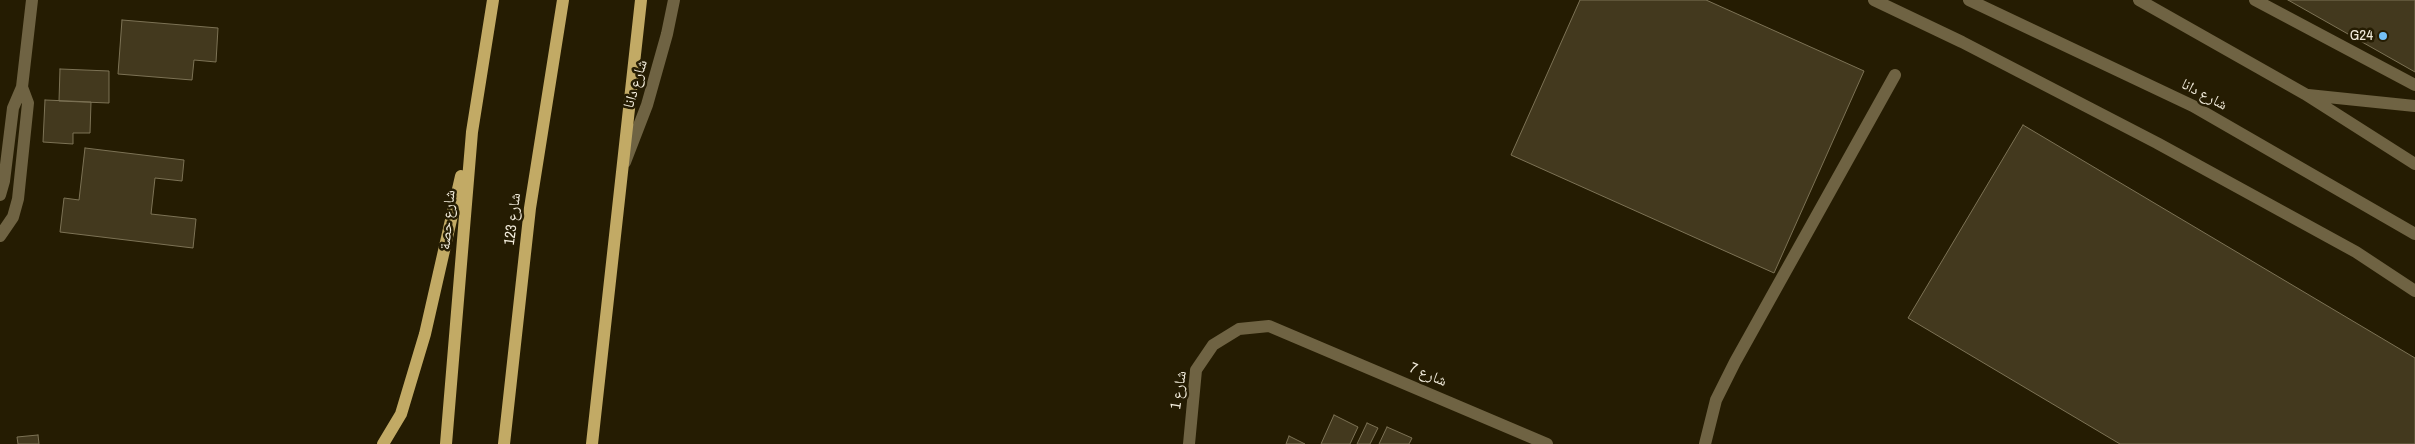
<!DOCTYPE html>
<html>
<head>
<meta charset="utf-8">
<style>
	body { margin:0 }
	canvas { display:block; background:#251c02 }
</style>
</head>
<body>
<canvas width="2415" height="444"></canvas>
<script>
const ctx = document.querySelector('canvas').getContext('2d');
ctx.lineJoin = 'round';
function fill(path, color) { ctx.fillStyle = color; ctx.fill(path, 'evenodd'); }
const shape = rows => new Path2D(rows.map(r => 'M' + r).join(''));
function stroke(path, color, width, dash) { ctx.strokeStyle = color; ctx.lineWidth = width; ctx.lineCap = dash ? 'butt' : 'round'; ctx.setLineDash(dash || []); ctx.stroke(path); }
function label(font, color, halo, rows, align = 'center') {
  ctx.font = font + ' "Archivo Narrow","Noto Naskh Arabic",sans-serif'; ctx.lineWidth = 5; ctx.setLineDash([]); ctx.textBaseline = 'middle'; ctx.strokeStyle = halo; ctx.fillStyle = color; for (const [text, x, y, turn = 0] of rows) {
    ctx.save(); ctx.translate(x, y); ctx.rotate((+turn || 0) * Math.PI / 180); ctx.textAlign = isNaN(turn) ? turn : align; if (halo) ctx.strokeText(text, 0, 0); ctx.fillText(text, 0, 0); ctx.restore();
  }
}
const building = shape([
	[1580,0,1706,0,1864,71,1774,273,1511,155,1580,0],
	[2288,0,2415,0,2415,72,2288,0],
	[122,20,218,28,216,62,194,60,192,80,118,74,122,20],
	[60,69,109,71,109,103,59,101,60,69],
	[45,100,91,102,90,133,73,133,73,144,43,142,45,100],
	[2023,125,2415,358,2415,444,2120,444,1908,318,2023,125],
	[85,148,184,160,182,181,155,178,151,214,196,219,193,248,60,232,64,198,79,200,85,148],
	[1334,415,1358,427,1350,444,1321,444,1334,415],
	[1367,423,1378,428,1370,444,1357,444,1367,423],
	[1387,427,1412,438,1409,444,1379,444,1387,427],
	[38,435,39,444,18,444,17,437,38,435],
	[1289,436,1305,444,1286,444,1289,436]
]);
fill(building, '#43391e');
stroke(building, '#7c7255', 1);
stroke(shape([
	[1874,0,1962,42,2157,143,2356,252,2415,291],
	[1969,0,2193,106,2415,234],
	[2139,0,2305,94,2415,164],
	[2255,0,2415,85],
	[2308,95,2415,106],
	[625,162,647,105,667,34,674,0],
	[0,195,4,181,13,108,22,87,32,0],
	[0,236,13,217,18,199,28,103,22,87],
	[1189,444,1196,370,1213,345,1239,329,1269,326,1547,444],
	[1705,444,1716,400,1735,362,1895,75]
]), '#6f6343', 12);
stroke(shape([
	[383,444,401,414,425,334,461,176],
	[446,444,472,132,493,0],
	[504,444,530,208,563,0],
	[592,444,641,0]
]), '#c2aa65', 12);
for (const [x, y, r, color] of [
	[2383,36,5,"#74c0f6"]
]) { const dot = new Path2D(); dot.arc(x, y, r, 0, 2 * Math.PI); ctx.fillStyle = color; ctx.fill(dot); stroke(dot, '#251c02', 2); }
label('15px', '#f2ecdc', '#251c02', [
	["G24",2373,36]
], 'right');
label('15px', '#f2ecdc', '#251c02', [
	["شارع دانا",636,84,-73],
	["شارع دانا",2204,95,28],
	["شارع 123",513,219,-83],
	["شارع حصة",448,220,-85],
	["شارع 7",1428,375,23],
	["شارع 1",1179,390,-81]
]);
</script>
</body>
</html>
